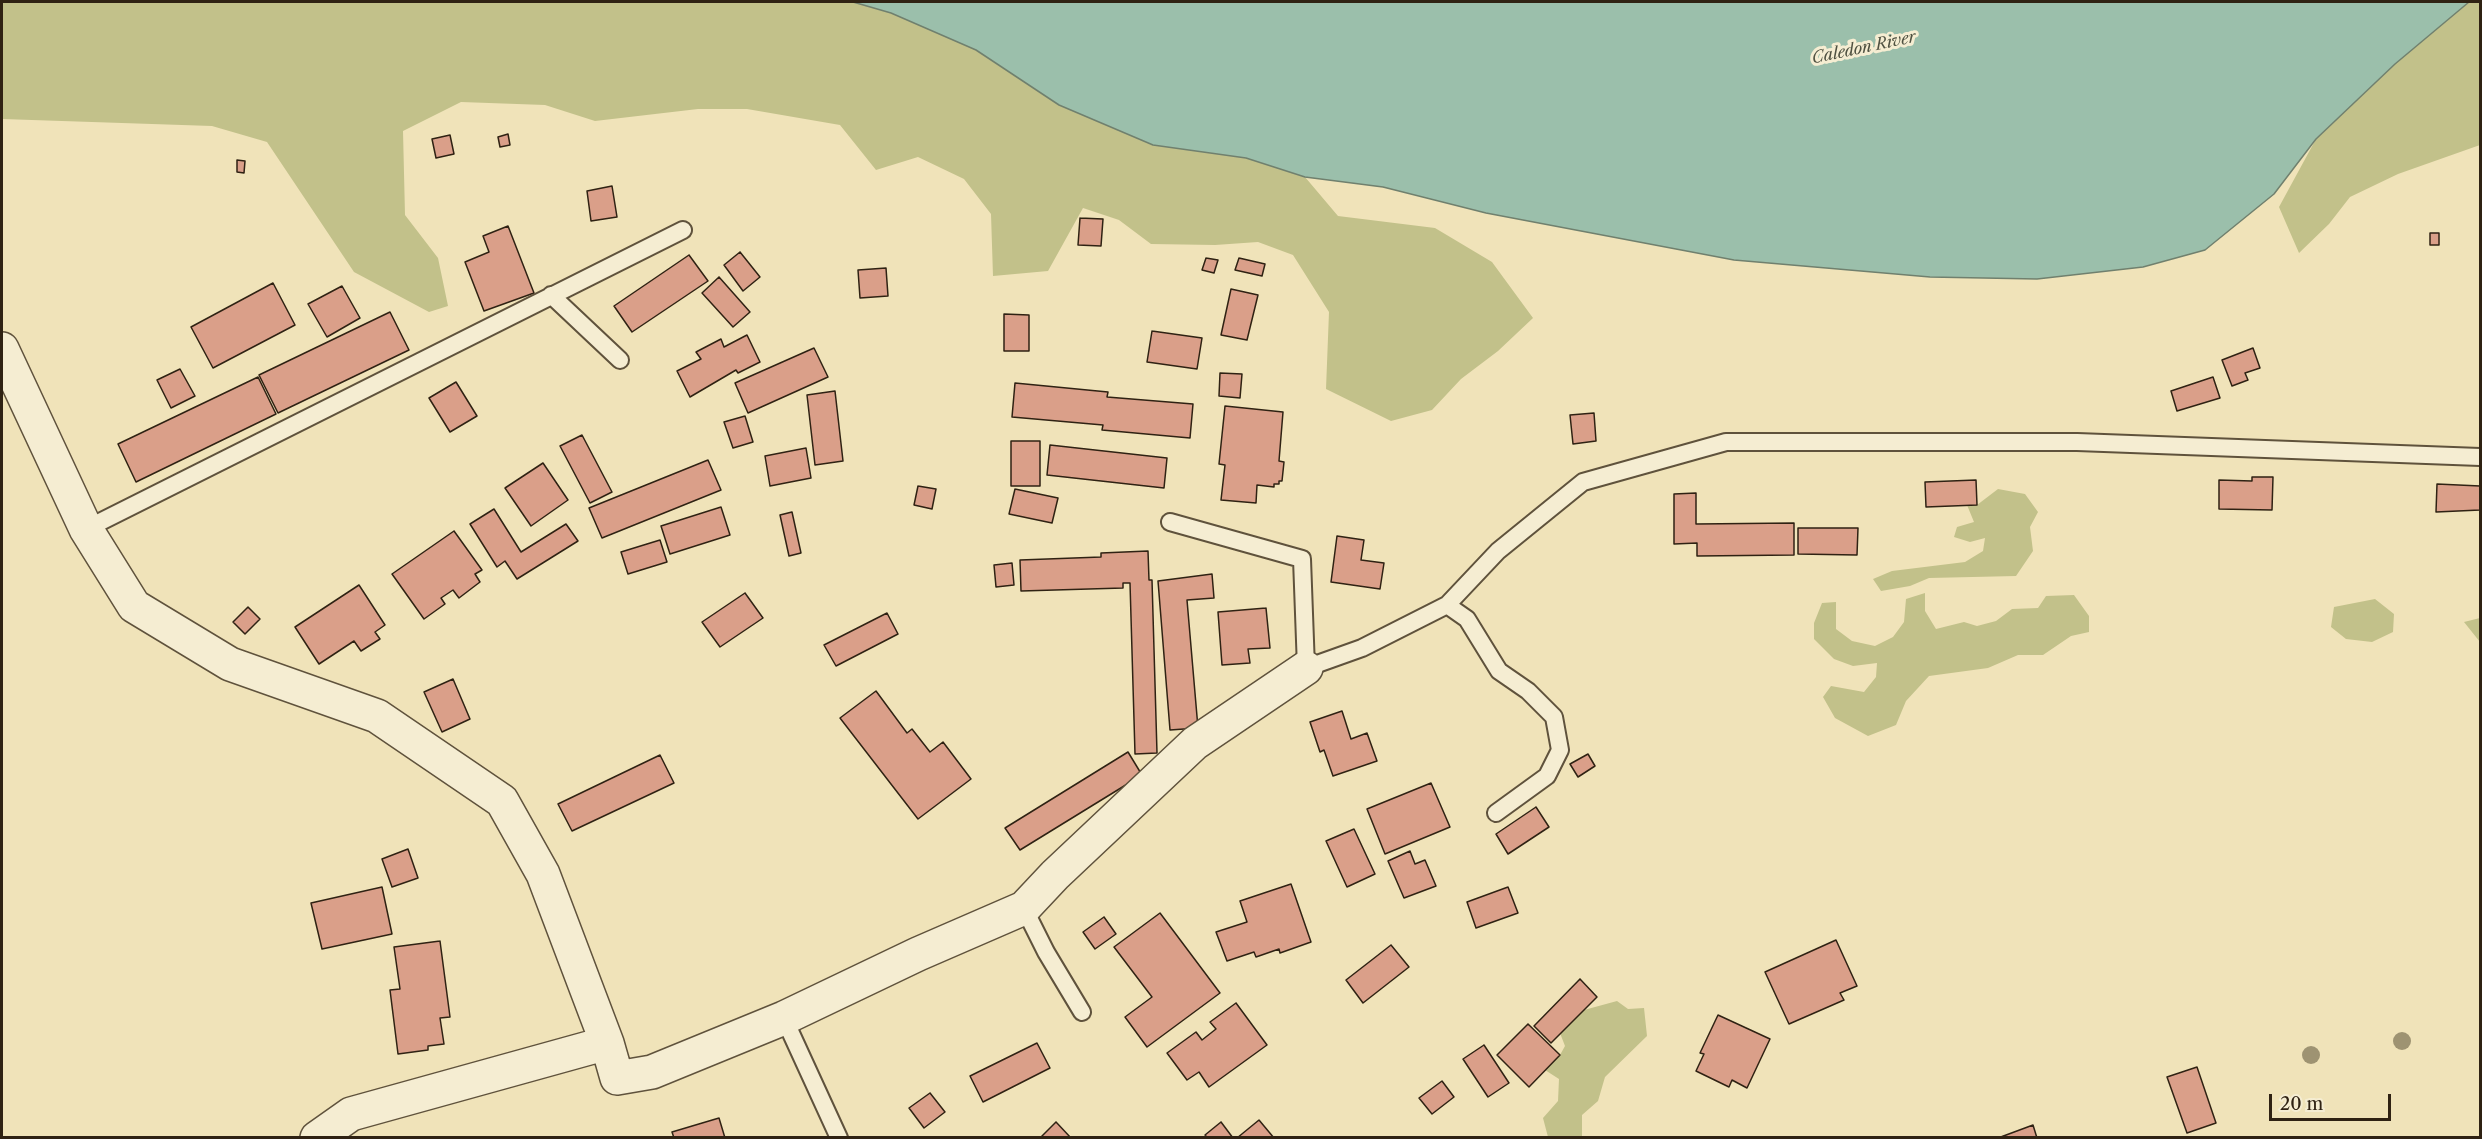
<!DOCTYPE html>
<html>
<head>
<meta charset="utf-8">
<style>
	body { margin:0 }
	#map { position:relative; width:2482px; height:1139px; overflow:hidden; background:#f0e3b9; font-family:"Libre Caslon Text",serif }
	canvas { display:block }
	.frame { position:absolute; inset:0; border:3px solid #2f2213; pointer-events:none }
	.scale { position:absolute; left:2269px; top:1094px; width:122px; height:27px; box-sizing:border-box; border:3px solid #2f2213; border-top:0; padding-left:8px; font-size:18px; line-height:21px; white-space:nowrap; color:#2f2213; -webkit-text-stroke:4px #f5edd2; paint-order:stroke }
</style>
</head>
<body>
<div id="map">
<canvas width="2482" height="1139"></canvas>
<div class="frame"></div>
<div class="scale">20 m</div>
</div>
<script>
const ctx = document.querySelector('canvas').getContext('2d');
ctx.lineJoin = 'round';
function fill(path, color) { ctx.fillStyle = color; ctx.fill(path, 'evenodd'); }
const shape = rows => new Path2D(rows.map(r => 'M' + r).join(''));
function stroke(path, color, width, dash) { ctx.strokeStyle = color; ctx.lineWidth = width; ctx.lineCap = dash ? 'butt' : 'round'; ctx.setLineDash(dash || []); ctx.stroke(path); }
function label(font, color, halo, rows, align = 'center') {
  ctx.font = font + ' "Libre Caslon Text",serif'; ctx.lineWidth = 6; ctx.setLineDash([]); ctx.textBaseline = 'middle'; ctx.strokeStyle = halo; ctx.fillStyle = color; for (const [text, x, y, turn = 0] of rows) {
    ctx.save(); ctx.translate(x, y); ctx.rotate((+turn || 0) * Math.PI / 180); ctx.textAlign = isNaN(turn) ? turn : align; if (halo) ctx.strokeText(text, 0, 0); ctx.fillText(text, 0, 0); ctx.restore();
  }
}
fill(shape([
	[2,2,853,2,891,13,976,50,1059,105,1153,145,1246,158,1305,177,1338,216,1435,228,1492,262,1533,318,1498,351,1461,379,1432,410,1391,421,1326,389,1329,312,1293,255,1258,242,1215,245,1151,244,1119,220,1083,208,1048,271,993,276,991,214,964,179,918,157,876,170,840,125,747,109,698,109,595,121,545,105,461,102,403,131,405,215,438,258,448,306,429,312,354,272,267,142,212,126,2,119],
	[2469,2,2480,2,2480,145,2398,174,2350,197,2329,224,2299,253,2279,207,2316,139,2395,64],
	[1998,489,2025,494,2038,512,2030,527,2033,551,2016,576,1929,578,1910,586,1881,591,1873,579,1892,571,1965,562,1983,551,1985,538,1970,542,1954,537,1957,527,1974,522,1967,505,1977,505],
	[1925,593,1925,611,1936,629,1964,622,1977,626,1996,621,2012,609,2038,608,2046,596,2074,595,2089,616,2089,632,2071,636,2043,655,2018,655,1988,668,1929,676,1906,701,1896,725,1868,736,1835,718,1823,697,1831,686,1864,692,1876,677,1877,663,1853,666,1834,659,1814,639,1814,623,1822,603,1836,602,1836,629,1852,641,1875,646,1893,637,1904,622,1906,599],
	[2375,599,2394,614,2393,632,2372,642,2346,639,2331,627,2334,607],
	[2480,618,2480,642,2464,622],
	[1617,1001,1628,1009,1644,1008,1647,1036,1605,1077,1598,1101,1582,1115,1582,1137,1548,1137,1543,1118,1558,1101,1559,1079,1545,1070,1560,1055,1565,1046,1560,1033,1584,1010]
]), '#c2c18a');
const water = shape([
	[853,2,2469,2,2395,64,2316,139,2274,194,2205,250,2143,267,2037,279,1930,277,1734,260,1486,213,1383,187,1305,177,1246,158,1153,145,1059,105,976,50,891,13,853,2]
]);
fill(water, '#9bbfab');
stroke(water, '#70806e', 1.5);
const building = shape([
	[508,134,510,145,500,147,498,137,508,134],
	[450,135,454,154,436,158,432,139,450,135],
	[237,160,245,161,244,173,237,172,237,160],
	[612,186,617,217,591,221,587,191,612,186],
	[1080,218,1103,219,1101,246,1078,245,1080,218],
	[508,226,534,293,484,311,465,262,489,252,483,236,508,226],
	[2430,233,2439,233,2439,245,2430,245,2430,233],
	[740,252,760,277,743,291,724,265,740,252],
	[689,255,708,281,632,332,614,306,689,255],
	[1206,258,1218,260,1214,273,1202,270,1206,258],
	[1239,258,1265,264,1262,276,1235,270,1239,258],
	[886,268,888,296,860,298,858,270,886,268],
	[719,277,750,312,733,327,702,293,719,277],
	[273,283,295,325,213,368,191,327,273,283],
	[342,286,360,318,327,337,308,304,342,286],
	[1231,289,1258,295,1247,340,1221,335,1231,289],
	[390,312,409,350,278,413,259,375,390,312],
	[1004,314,1029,315,1029,351,1004,351,1004,314],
	[1152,331,1202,338,1197,369,1147,362,1152,331],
	[747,335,760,362,738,373,736,370,690,397,677,371,701,359,696,352,721,339,724,347,747,335],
	[814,348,828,377,748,413,735,383,814,348],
	[2253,348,2260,368,2245,373,2248,380,2232,386,2222,360,2253,348],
	[180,369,195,396,171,408,157,380,180,369],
	[1220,373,1242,374,1240,398,1219,396,1220,373],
	[258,377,276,414,136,482,118,444,258,377],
	[2213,377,2220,398,2177,411,2171,391,2213,377],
	[456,382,477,416,450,432,429,398,456,382],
	[1015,383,1108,392,1107,397,1193,404,1190,438,1102,430,1103,425,1012,417,1015,383],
	[835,391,843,461,815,465,807,395,835,391],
	[1225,406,1283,412,1279,461,1284,462,1282,481,1279,481,1279,484,1274,484,1274,487,1257,485,1256,503,1221,500,1225,465,1219,464,1225,406],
	[1594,413,1596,441,1573,444,1570,415,1594,413],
	[745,416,753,442,733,448,724,422,745,416],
	[582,435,612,492,590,503,560,446,582,435],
	[1011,441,1040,441,1040,486,1011,486,1011,441],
	[1050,445,1167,458,1164,488,1047,475,1050,445],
	[806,448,811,478,770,486,765,456,806,448],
	[708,460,721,490,602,538,589,508,708,460],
	[543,463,568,500,531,526,505,488,543,463],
	[2252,477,2273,477,2272,510,2219,509,2219,480,2252,481,2252,477],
	[1976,480,1977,505,1926,507,1925,482,1976,480],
	[2437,484,2480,486,2480,510,2436,512,2437,484],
	[918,486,936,489,932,509,914,505,918,486],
	[1015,489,1058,498,1052,523,1009,514,1015,489],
	[1696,493,1696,524,1794,523,1794,555,1697,556,1697,543,1674,544,1674,494,1696,493],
	[721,507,730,535,670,554,661,526,721,507],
	[494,509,521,552,566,524,578,541,517,579,505,561,497,567,470,524,494,509],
	[792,512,801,553,789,556,780,515,792,512],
	[1798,528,1858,528,1857,555,1798,554,1798,528],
	[454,531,482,570,475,574,480,582,459,598,453,590,441,598,445,604,424,619,392,574,454,531],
	[1337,536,1364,540,1361,560,1384,563,1380,589,1331,582,1337,536],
	[660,540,667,562,628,574,621,552,660,540],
	[1148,551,1149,580,1152,580,1157,753,1135,754,1130,583,1123,583,1123,588,1021,591,1020,560,1101,557,1101,553,1148,551],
	[1012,563,1014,585,996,587,994,565,1012,563],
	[1212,574,1214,598,1187,600,1198,728,1170,730,1158,581,1212,574],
	[359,585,385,625,375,632,380,639,361,651,354,641,319,664,295,627,359,585],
	[745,593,763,618,720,647,702,622,745,593],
	[248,607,260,619,245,634,233,622,248,607],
	[1266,608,1270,648,1248,649,1250,663,1222,665,1218,612,1266,608],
	[887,613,898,634,836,666,824,645,887,613],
	[453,679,470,719,442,732,424,692,453,679],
	[876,691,907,733,912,729,930,752,943,742,971,779,918,819,840,718,876,691],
	[1342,711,1351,739,1367,733,1377,761,1333,776,1324,750,1320,752,1310,722,1342,711],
	[1128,752,1142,775,1020,850,1005,828,1128,752],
	[1588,754,1595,766,1578,777,1570,764,1588,754],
	[660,755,674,783,572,831,558,804,660,755],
	[1431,783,1450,827,1385,854,1367,809,1431,783],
	[1536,807,1549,827,1508,854,1496,834,1536,807],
	[1354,829,1375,874,1347,887,1326,841,1354,829],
	[408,849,418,878,392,887,382,859,408,849],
	[1410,851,1415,864,1425,860,1436,886,1404,898,1388,861,1410,851],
	[1291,884,1311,942,1280,953,1279,949,1256,957,1254,952,1227,961,1216,932,1247,922,1240,901,1291,884],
	[382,887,392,934,322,949,311,903,382,887],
	[1508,887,1518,913,1476,928,1467,902,1508,887],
	[1160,913,1220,993,1147,1047,1125,1017,1152,997,1114,947,1160,913],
	[1104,917,1116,934,1095,949,1083,932,1104,917],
	[1836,940,1857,986,1840,993,1844,1000,1789,1024,1765,972,1836,940],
	[440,941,450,1017,440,1018,444,1044,428,1046,428,1050,398,1054,390,990,400,989,394,947,440,941],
	[1391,945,1409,967,1363,1003,1346,980,1391,945],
	[1580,979,1597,997,1551,1043,1534,1026,1580,979],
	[1236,1003,1267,1045,1209,1087,1199,1072,1187,1080,1167,1053,1196,1032,1202,1040,1216,1029,1210,1022,1236,1003],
	[1718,1015,1770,1039,1747,1088,1732,1080,1729,1087,1696,1071,1704,1054,1700,1053,1718,1015],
	[1528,1024,1560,1055,1529,1087,1497,1055,1528,1024],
	[1037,1043,1050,1068,983,1102,970,1076,1037,1043],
	[1484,1045,1509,1083,1488,1097,1463,1059,1484,1045],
	[2197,1067,2216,1123,2187,1133,2167,1077,2197,1067],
	[1442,1081,1454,1097,1432,1114,1419,1098,1442,1081],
	[930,1093,945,1112,924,1128,909,1108,930,1093],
	[719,1118,725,1138,674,1138,672,1132,719,1118],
	[1259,1120,1274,1138,1237,1138,1259,1120],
	[1056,1122,1071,1138,1040,1138,1056,1122],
	[1221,1122,1233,1138,1208,1138,1205,1135,1221,1122],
	[2033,1125,2037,1138,1998,1138,2033,1125]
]);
fill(building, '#da9f89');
stroke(building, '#2f2213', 1.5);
const service = shape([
	[551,295,620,360],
	[1170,522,1302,559,1306,668,1362,648,1447,605,1498,551,1583,482,1726,442,2077,442,2480,457],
	[86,529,683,230],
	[1447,605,1467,619,1499,671,1528,691,1554,717,1560,750,1547,776,1496,813],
	[1024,908,1046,952,1082,1012],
	[784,1018,839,1138]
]);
const minor = shape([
	[2,349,86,529,134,606,230,664,377,716,502,801,543,874,607,1043,617,1078,652,1072,784,1018,918,954,1024,908,1055,875,1195,743,1306,668],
	[317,1138,351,1114,607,1043]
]);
stroke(service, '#5f523c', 20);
stroke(minor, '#5f523c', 36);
stroke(service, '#f5edd2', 16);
stroke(minor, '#f5edd2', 33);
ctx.fillStyle = '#9e9372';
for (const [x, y] of [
	[2402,1041],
	[2311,1055]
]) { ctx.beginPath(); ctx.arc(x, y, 9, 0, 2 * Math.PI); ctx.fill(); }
label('italic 16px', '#4f5141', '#f5edd2', [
	["Caledon River",1864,48,-12]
]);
</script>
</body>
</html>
